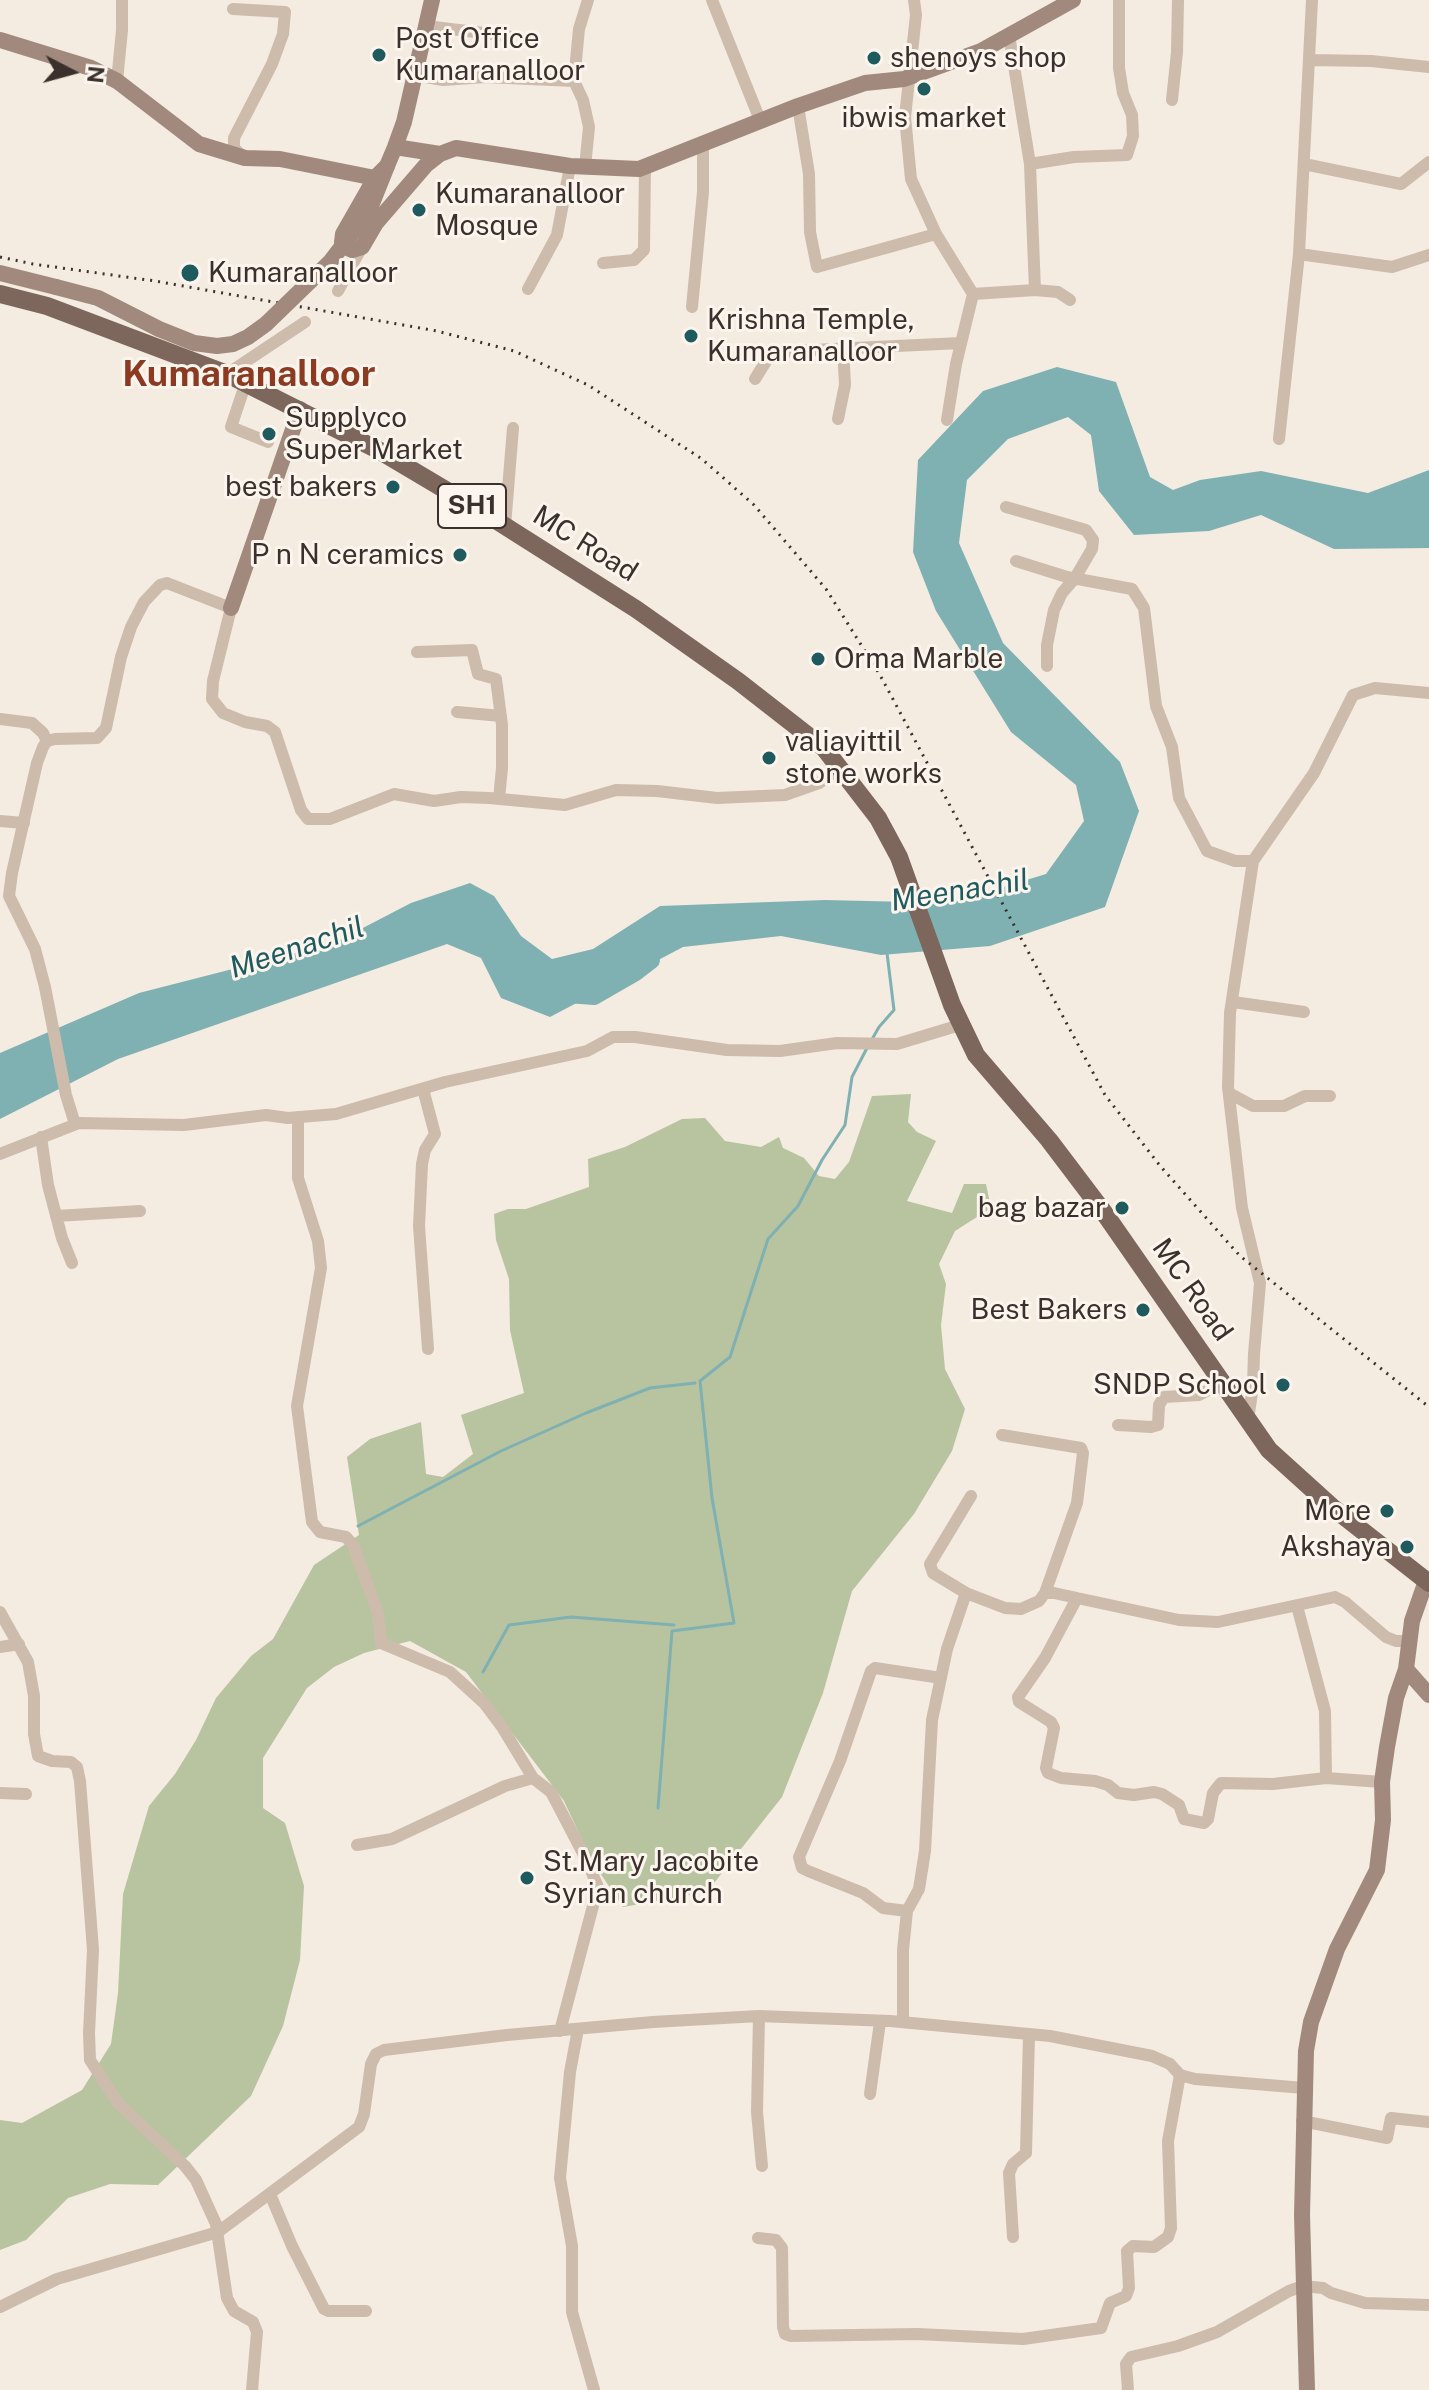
<!DOCTYPE html>
<html>
<head>
<meta charset="utf-8">
<style>
	body { margin:0 }
	#map { position:relative; width:1429px; height:2390px; overflow:hidden; background:#f4ebe1; font-family:"Public Sans",sans-serif }
	canvas { display:block }
	.north { position:absolute; left:32px; top:32px; width:80px; height:80px; -webkit-text-stroke:6px #fbf5ee; paint-order:stroke; rotate:96deg; font-size:22px; font-weight:700; line-height:32px; text-align:center; color:#3b302b }
	.north::after { content:''; display:block; margin:auto; width:28px; height:36px; background:#3b302b; clip-path:polygon(50% 0,100% 100%,50% 72%,0 100%) }
</style>
</head>
<body>
<div id="map">
<canvas width="1429" height="2390"></canvas>
<div class="north">N</div>
</div>
<script>
const ctx = document.querySelector('canvas').getContext('2d');
ctx.lineJoin = 'round';
function fill(path, color) { ctx.fillStyle = color; ctx.fill(path, 'evenodd'); }
const shape = rows => new Path2D(rows.map(r => 'M' + r).join(''));
function stroke(path, color, width, dash) { ctx.strokeStyle = color; ctx.lineWidth = width; ctx.lineCap = dash ? 'butt' : 'round'; ctx.setLineDash(dash || []); ctx.stroke(path); }
function label(font, color, halo, rows, align = 'center') {
  ctx.font = font + ' "Public Sans",sans-serif'; ctx.lineWidth = 6; ctx.setLineDash([]); ctx.textBaseline = 'middle'; ctx.strokeStyle = halo; ctx.fillStyle = color; for (const [text, x, y, turn = 0] of rows) {
    ctx.save(); ctx.translate(x, y); ctx.rotate((+turn || 0) * Math.PI / 180); ctx.textAlign = isNaN(turn) ? turn : align; if (halo) ctx.strokeText(text, 0, 0); ctx.fillText(text, 0, 0); ctx.restore();
  }
}
fill(shape([
	[911,1094,908,1122,917,1132,936,1141,907,1201,952,1213,964,1184,986,1184,991,1208,955,1231,939,1264,946,1284,941,1325,945,1369,965,1409,952,1451,914,1514,852,1591,823,1693,782,1797,707,1892,623,1907,592,1861,564,1801,466,1672,410,1641,364,1653,334,1667,307,1688,263,1758,263,1808,285,1823,304,1886,300,1960,283,2026,251,2096,158,2185,110,2184,68,2198,26,2240,0,2250,0,2120,22,2123,82,2090,111,2044,118,1993,123,1894,149,1806,175,1774,196,1740,216,1698,251,1656,273,1639,314,1565,359,1535,347,1457,370,1439,421,1422,426,1474,443,1477,473,1454,461,1415,524,1393,510,1330,509,1279,496,1240,494,1214,508,1209,526,1209,589,1187,588,1159,625,1147,682,1119,705,1118,725,1141,761,1147,779,1137,783,1148,804,1158,819,1176,835,1179,849,1162,872,1096]
]), '#b8c4a0');
fill(shape([
	[1057,367,1116,382,1150,477,1173,490,1200,480,1261,471,1368,493,1429,470,1429,548,1334,549,1261,515,1209,531,1134,535,1099,491,1091,435,1068,417,1008,439,967,480,959,543,1003,643,1120,762,1139,811,1105,907,990,946,881,955,781,936,683,947,550,1017,501,998,481,958,447,944,118,1059,0,1119,0,1053,139,993,334,943,411,903,470,883,494,896,521,936,552,959,593,949,660,906,825,900,951,903,1046,874,1084,821,1076,785,1011,732,936,611,913,552,918,460,983,391]
]), '#7fb0b2');
stroke(shape([
	[871,1041,879,1027,894,1010,887,953],
	[358,1526,501,1451,586,1413,650,1388,695,1383],
	[483,1672,509,1625,571,1617,674,1625],
	[658,1808,672,1631,734,1623,712,1498,700,1381,730,1357,768,1239,798,1206,822,1160,845,1125,852,1077,867,1048]
]), '#7fb0b2', 3);
stroke(shape([
	[568,994,594,996,634,973,651,960]
]), '#7fb0b2', 18);
stroke(shape([
	[712,0,760,120],
	[914,0,916,15,905,117,911,179,936,234,973,294],
	[233,9,285,12,283,34,272,64,234,138,234,148,242,156],
	[426,26,508,36],
	[1009,35,1030,164,1074,157,1127,155,1133,136,1132,115,1123,93,1119,68,1119,0],
	[1310,60,1371,61,1429,67],
	[414,75,443,80,485,77,574,81,583,100,589,127,585,167],
	[117,81,122,30,122,0],
	[574,81,579,29,588,0],
	[1172,100,1177,52,1178,0],
	[798,106,809,174,810,232,817,267,936,234],
	[1030,164,1035,290,1058,292,1070,300],
	[1304,164,1401,184,1429,162],
	[1299,254,1392,267,1429,255],
	[603,263,634,260,644,250,645,166],
	[528,289,557,235,570,166],
	[338,291,362,247],
	[692,307,703,192,703,142],
	[227,374,305,322],
	[755,379,768,358,790,351,961,343],
	[245,385,231,427,268,442],
	[838,419,845,385,843,347],
	[947,420,956,364,973,294,1035,290],
	[1279,439,1299,254,1312,0],
	[1006,507,1086,530,1093,540,1092,549,1075,578,1062,593,1054,610,1047,645,1047,666],
	[505,526,513,428],
	[1016,561,1067,577,1132,589,1144,608,1156,706,1172,747,1179,798,1207,851,1235,861,1253,861],
	[417,652,472,650,478,674,496,679,502,725,502,768,499,799],
	[457,712,501,716],
	[0,719,32,723,43,733,47,741],
	[0,821,24,823],
	[1233,1002,1304,1012],
	[423,1089,435,1134,425,1150,422,1164,419,1226,428,1349],
	[1229,1093,1253,1106,1284,1106,1305,1096,1330,1096],
	[298,1117,298,1178,318,1241,321,1268,297,1406,312,1522,320,1532,346,1537,353,1545,378,1613,381,1643,450,1672,484,1703,502,1727,533,1778,551,1792,586,1859,598,1887,560,2031],
	[75,1124,66,1095,45,987,35,949,9,896,12,873,37,763,43,747,47,741,55,739,97,738,106,728,121,657,131,627,144,602,160,585,167,583,231,608,213,681,212,699,223,713,245,722,267,726,275,732,301,810,308,819,330,819,394,794,434,801,461,797,489,798,565,805,616,790,657,791,717,798,785,795,819,783,840,768],
	[41,1137,48,1185,62,1238,72,1263],
	[0,1154,79,1123,184,1125,266,1115,288,1118,336,1114,445,1082,587,1051,613,1037,635,1037,727,1050,780,1051,837,1043,897,1044,960,1025],
	[56,1216,140,1211],
	[1248,1420,1253,1386,1254,1354,1260,1283,1242,1208,1228,1087,1230,1013,1253,861,1314,773,1353,695,1375,688,1429,693],
	[1118,1425,1151,1427,1158,1425,1159,1405,1164,1397,1199,1395,1222,1383],
	[1002,1435,1081,1448,1083,1453,1077,1503,1045,1593],
	[966,1593,933,1573,930,1564,971,1496],
	[1077,1598,1045,1658,1018,1697,1019,1702,1051,1722,1054,1728,1046,1768,1048,1773,1061,1778,1095,1781,1108,1785,1118,1793,1134,1795,1154,1792,1162,1794,1179,1805,1184,1819,1204,1823,1208,1819,1213,1793,1221,1783,1273,1784,1326,1778],
	[1297,1606,1325,1711,1326,1778,1382,1782],
	[0,1612,28,1662,34,1696,34,1734,38,1756,52,1761,71,1762,77,1767,80,1781,93,1950,89,2033,90,2060,118,2103,185,2166,196,2180,216,2224,227,2298,234,2311,253,2322,257,2332,252,2390],
	[0,1647,19,1644],
	[0,1793,26,1794],
	[357,1845,392,1839,505,1786,533,1778],
	[907,1911,883,1908,863,1893,808,1871,802,1868,799,1857,840,1761,871,1671,875,1668,941,1678],
	[759,2016,757,2112,762,2166],
	[903,2022,903,1950,907,1911,919,1889,925,1851,932,1720,947,1649,966,1593,1005,1608,1021,1609,1039,1601,1045,1593,1054,1593,1179,1620,1218,1622,1335,1597,1345,1602,1386,1637,1396,1641,1411,1641],
	[578,2029,570,2072,560,2178,572,2246,572,2312,594,2390],
	[870,2094,880,2022],
	[1302,2121,1387,2138,1391,2118,1429,2122],
	[270,2194,292,2246,324,2309,328,2311,366,2311],
	[1013,2237,1009,2173,1013,2164,1026,2153,1029,2035],
	[758,2238,776,2240,782,2248,783,2327,785,2334,791,2336,917,2334,1023,2339,1101,2328,1110,2303,1126,2296,1129,2288,1127,2251,1133,2246,1154,2247,1168,2237,1171,2228,1168,2141,1180,2075],
	[0,2307,57,2279,218,2232,359,2127,364,2114,371,2064,376,2054,384,2050,507,2035,653,2022,759,2016,890,2021,1050,2036,1152,2056,1170,2064,1180,2075,1195,2079,1304,2088],
	[1128,2390,1126,2364,1131,2357,1178,2346,1217,2332,1289,2291,1303,2286,1323,2288,1331,2293,1365,2303,1429,2305]
]), '#cdbbac', 12);
stroke(shape([
	[432,0,404,122,395,147,387,166,375,178,343,234,342,242,345,247,352,250,362,247,376,223,426,165,440,154,456,148,570,166,639,169,798,106,865,83,904,79,981,51,1073,0],
	[0,40,91,68,117,81,199,144,245,158,280,159,375,178],
	[395,147,440,154],
	[0,273,56,287],
	[231,608,300,409],
	[1406,1669,1429,1695],
	[1307,2390,1302,2215,1306,2051,1311,2022,1337,1949,1377,1870,1383,1820,1382,1782,1387,1747,1396,1698,1406,1669,1412,1621,1426,1581]
]), '#a18a7d', 16);
stroke(shape([
	[0,294,47,306,227,374,380,451,486,514,636,609,738,681,824,748,878,818,899,857,952,1005,976,1055,1049,1140,1105,1214,1269,1450,1332,1507,1429,1583]
]), '#7d675c', 18);
stroke(shape([
	[0,257,33,264,155,281,437,331,514,351,588,385,702,459,754,505,826,589,880,675,1105,1095,1161,1167,1240,1256,1429,1407]
]), '#3b302b', 3, [2, 6]);
stroke(shape([
	[56,287,98,298,159,329,194,343,217,346,233,344,248,337,266,324,330,262,369,211,387,166]
]), '#a18a7d', 16);
for (const [x, y, r, color] of [
	[379,55,8,"#1f5a5e"],
	[874,58,8,"#1f5a5e"],
	[924,89,8,"#1f5a5e"],
	[419,210,8,"#1f5a5e"],
	[190,273,10,"#1f5a5e"],
	[691,336,8,"#1f5a5e"],
	[269,434,8,"#1f5a5e"],
	[393,487,8,"#1f5a5e"],
	[460,555,8,"#1f5a5e"],
	[818,659,8,"#1f5a5e"],
	[769,758,8,"#1f5a5e"],
	[1122,1208,8,"#1f5a5e"],
	[1143,1310,8,"#1f5a5e"],
	[1283,1385,8,"#1f5a5e"],
	[1387,1511,8,"#1f5a5e"],
	[1407,1547,8,"#1f5a5e"],
	[527,1878,8,"#1f5a5e"]
]) { const dot = new Path2D(); dot.arc(x, y, r, 0, 2 * Math.PI); ctx.fillStyle = color; ctx.fill(dot); stroke(dot, '#fbf5ee', 3); }
for (const [x, y, w] of [
	[472,506,68]
]) { const box = new Path2D(); box.roundRect(x - w / 2, y - 22, w, 44, 6); ctx.fillStyle = '#fbf5ee'; ctx.fill(box); stroke(box, '#3b302b', 2); }
label('bold 26px', '#3b302b', null, [
	["SH1",472,506]
]);
label('28px', '#3b302b', '#fbf5ee', [
	["Post Office",395,39],
	["Kumaranalloor",395,71],
	["shenoys shop",890,58],
	["ibwis market",924,118,"center"],
	["Kumaranalloor",435,194],
	["Mosque",435,226],
	["Kumaranalloor",208,273],
	["Krishna Temple,",707,320],
	["Kumaranalloor",707,352],
	["Supplyco",285,418],
	["Super Market",285,450],
	["best bakers",377,487,"right"],
	["P n N ceramics",444,555,"right"],
	["Orma Marble",834,659],
	["valiayittil",785,742],
	["stone works",785,774],
	["bag bazar",1106,1208,"right"],
	["Best Bakers",1127,1310,"right"],
	["SNDP School",1267,1385,"right"],
	["More",1371,1511,"right"],
	["Akshaya",1391,1547,"right"],
	["St.Mary Jacobite",543,1862],
	["Syrian church",543,1894]
], 'left');
label('28px', '#3b302b', '#fbf5ee', [
	["MC Road",585,544,32],
	["MC Road",1192,1290,55]
]);
label('italic 30px', '#1f5a5e', '#fbf5ee', [
	["Meenachil",960,891,-9],
	["Meenachil",297,948,-18]
]);
label('bold 36px', '#8c3b22', '#fbf5ee', [
	["Kumaranalloor",249,375]
]);
</script>
</body>
</html>
